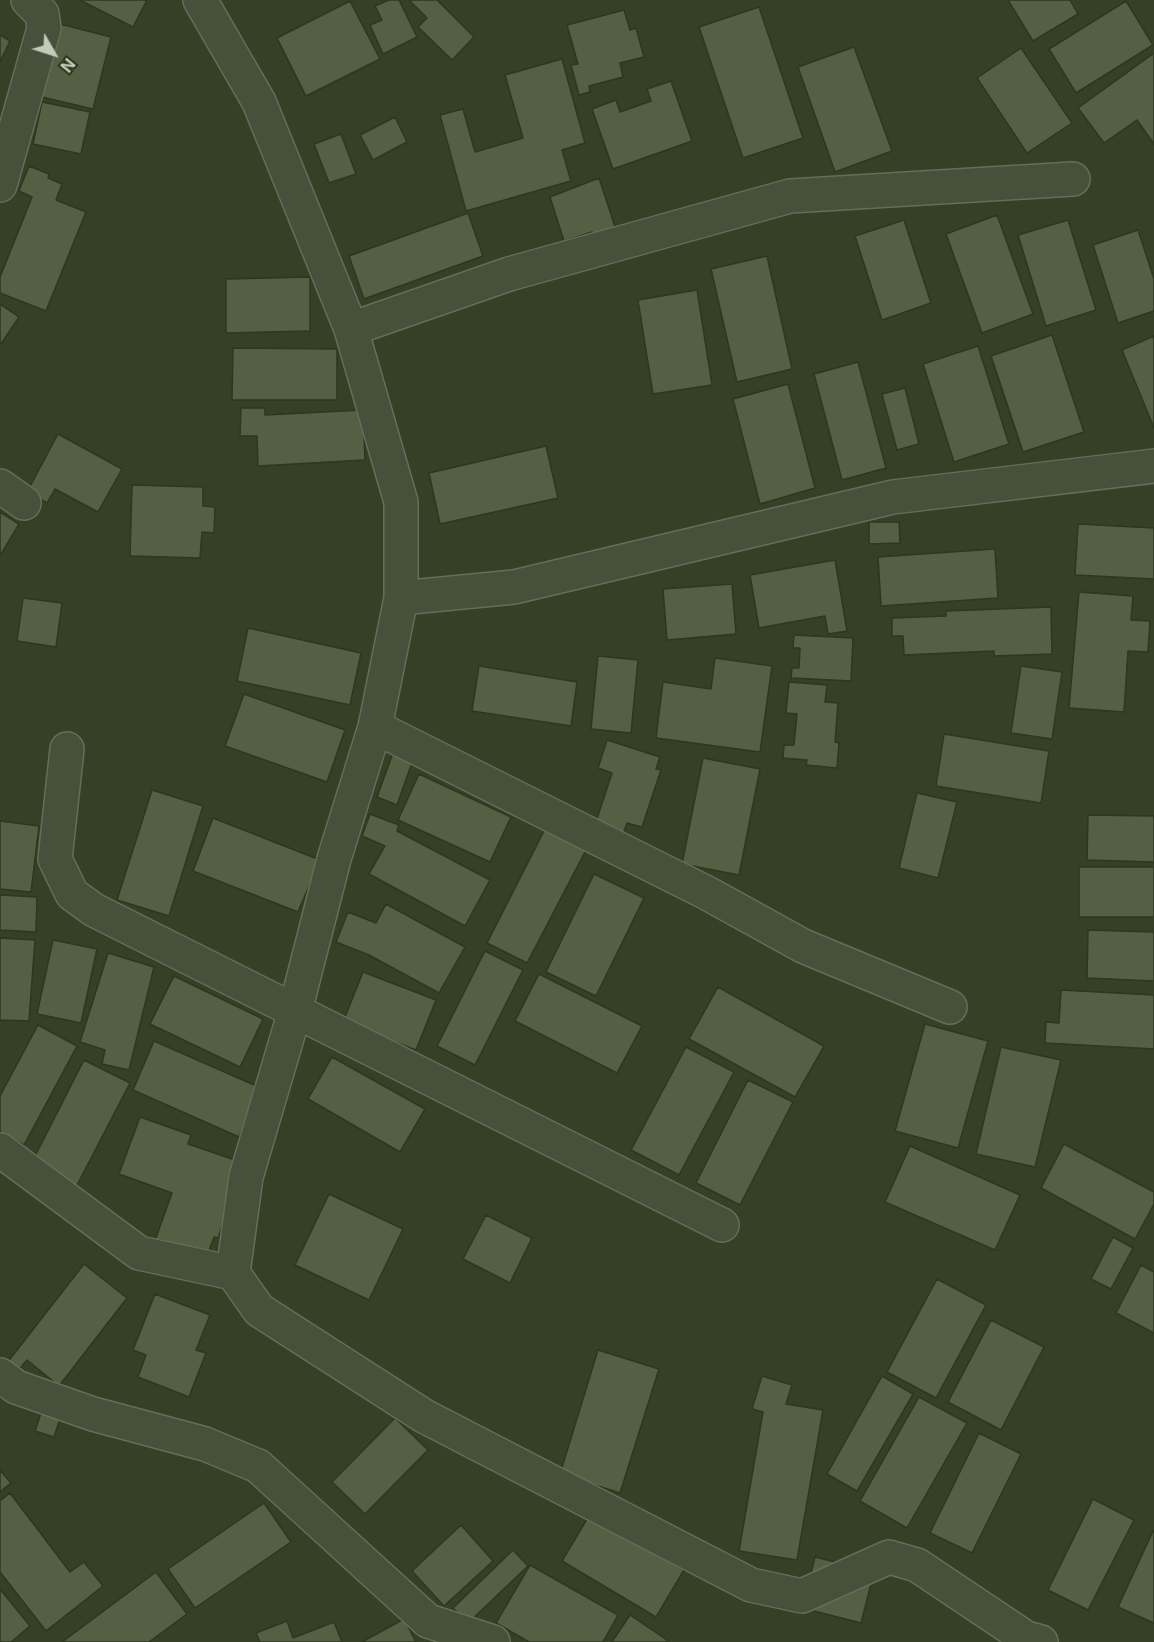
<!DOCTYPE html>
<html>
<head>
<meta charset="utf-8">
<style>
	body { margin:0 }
	#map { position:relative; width:1154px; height:1642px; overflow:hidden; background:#354026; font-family:Inter,sans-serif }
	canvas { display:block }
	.north { position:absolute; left:24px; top:24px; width:60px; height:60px; -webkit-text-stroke:4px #2b361f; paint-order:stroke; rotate:129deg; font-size:16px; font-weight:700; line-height:24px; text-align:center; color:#c1cbb7 }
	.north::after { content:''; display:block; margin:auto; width:21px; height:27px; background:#c1cbb7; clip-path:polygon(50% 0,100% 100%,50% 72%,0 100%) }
</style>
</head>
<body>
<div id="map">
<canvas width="1154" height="1642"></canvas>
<div class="north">N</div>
</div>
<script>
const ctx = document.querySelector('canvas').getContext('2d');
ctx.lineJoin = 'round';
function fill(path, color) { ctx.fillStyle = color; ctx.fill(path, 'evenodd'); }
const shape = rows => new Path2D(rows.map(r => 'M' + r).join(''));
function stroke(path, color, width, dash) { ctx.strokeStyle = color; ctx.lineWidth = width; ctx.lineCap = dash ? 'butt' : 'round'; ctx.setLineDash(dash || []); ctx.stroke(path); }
const building = shape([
	[80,0,147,0,133,27,80,0],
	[389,0,399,0,417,37,383,54,370,25,382,20,375,6,389,0],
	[409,0,437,0,474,37,452,60,418,27,427,18,409,0],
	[1008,0,1070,0,1078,14,1033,41,1008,0],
	[350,1,380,59,306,96,277,38,350,1],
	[1126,1,1153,45,1076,93,1049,49,1126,1],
	[759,7,803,138,743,158,699,27,759,7],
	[624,10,630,30,636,28,644,57,620,63,623,77,589,86,590,92,579,95,571,65,578,64,567,25,624,10],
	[60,24,111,37,93,109,42,97,60,24],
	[0,35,10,41,0,62,0,35],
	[854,47,892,151,835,172,798,67,854,47],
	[1021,48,1072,123,1027,153,977,78,1021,48],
	[1154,53,1154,144,1137,120,1104,143,1078,108,1154,53],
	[562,59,585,143,562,150,571,181,466,211,440,115,463,109,475,152,523,138,505,75,562,59],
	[671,81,692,141,613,169,592,109,616,100,620,112,651,101,647,89,671,81],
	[42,102,90,112,81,154,33,144,42,102],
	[395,117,407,142,373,160,360,135,395,117],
	[341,134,356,174,329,183,314,144,341,134],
	[29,166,49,174,48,178,62,184,56,200,86,212,46,311,0,293,0,277,32,197,19,191,29,166],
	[599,178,619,239,597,247,592,232,564,241,550,197,599,178],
	[468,213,483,256,364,299,349,256,468,213],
	[997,215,1033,314,982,333,946,234,997,215],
	[904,220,931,303,882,320,855,236,904,220],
	[1068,220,1096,310,1046,326,1018,235,1068,220],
	[1138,230,1154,279,1154,311,1118,323,1093,245,1138,230],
	[767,256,792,369,737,382,711,269,767,256],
	[310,277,310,331,226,333,226,279,310,277],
	[697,290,712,385,653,394,638,300,697,290],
	[0,304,19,317,0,345,0,304],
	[1052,335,1084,432,1023,452,991,356,1052,335],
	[1154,336,1154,428,1122,350,1154,336],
	[978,346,1009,444,954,462,923,364,978,346],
	[233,348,337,349,337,400,232,400,233,348],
	[858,362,886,468,842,480,814,374,858,362],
	[788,384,815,488,760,504,733,399,788,384],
	[905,388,919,444,897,450,882,394,905,388],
	[241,408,265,408,265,415,363,410,365,460,258,466,257,436,240,436,241,408],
	[58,434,122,469,98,512,55,489,47,503,27,492,58,434],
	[546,446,558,498,440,524,429,473,546,446],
	[132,485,203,487,203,506,215,507,214,533,202,532,200,558,130,556,132,485],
	[0,512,19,524,0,556,0,512],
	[869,522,899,522,900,543,869,544,869,522],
	[1078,524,1154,528,1154,579,1075,575,1078,524],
	[995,549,998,598,881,606,878,557,995,549],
	[835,560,847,631,828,634,825,616,759,628,750,575,835,560],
	[732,584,736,634,667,640,663,589,732,584],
	[1079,592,1133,596,1131,620,1150,621,1148,652,1128,651,1124,712,1069,708,1079,592],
	[23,598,62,603,56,647,17,641,23,598],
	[1051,607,1052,654,994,656,994,651,904,655,903,636,892,636,892,618,946,616,946,611,1051,607],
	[248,628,361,653,350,705,237,681,248,628],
	[794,635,853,638,851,681,791,678,792,668,799,668,800,648,793,648,794,635],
	[598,656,638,660,631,733,591,729,598,656],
	[715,658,772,666,760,752,656,738,663,682,711,689,715,658],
	[479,666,577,682,571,726,472,711,479,666],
	[1021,666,1062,672,1052,739,1011,733,1021,666],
	[789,682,827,685,825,702,838,703,835,742,839,743,837,768,806,765,807,760,783,758,784,745,794,745,797,714,786,713,789,682],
	[244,694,345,730,327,782,225,746,244,694],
	[944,734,1049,751,1041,803,936,786,944,734],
	[607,740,660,757,656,769,661,770,642,827,627,823,621,840,593,831,612,773,598,768,607,740],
	[394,750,414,757,397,805,377,797,394,750],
	[703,758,760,769,739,875,682,864,703,758],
	[419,774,511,817,490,862,398,820,419,774],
	[152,790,203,806,169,916,117,900,152,790],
	[917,793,957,802,938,878,899,868,917,793],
	[370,814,399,825,397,831,490,880,465,926,369,874,385,846,362,836,370,814],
	[1088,815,1154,816,1154,862,1087,860,1088,815],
	[213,818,320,860,298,912,193,871,213,818],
	[0,821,39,826,31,892,0,889,0,821],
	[545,829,586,850,527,963,487,943,545,829],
	[1079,867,1154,867,1154,917,1079,917,1079,867],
	[594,874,644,898,596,996,546,972,594,874],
	[0,895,37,897,36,932,0,930,0,895],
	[386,904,465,947,439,993,369,955,336,942,348,912,376,923,386,904],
	[1088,930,1154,932,1154,981,1087,978,1088,930],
	[0,938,35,940,29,1021,0,1020,0,938],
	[53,940,97,949,81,1023,37,1014,53,940],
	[485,951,523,970,475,1065,437,1046,485,951],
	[108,953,154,967,129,1070,102,1064,105,1050,80,1042,108,953],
	[363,972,436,1000,416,1050,343,1022,363,972],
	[539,974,642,1026,617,1073,515,1021,539,974],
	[174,976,263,1019,240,1067,150,1024,174,976],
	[718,987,824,1046,795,1097,689,1039,718,987],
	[1061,990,1154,995,1154,1049,1045,1043,1046,1022,1059,1023,1061,990],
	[925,1024,988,1041,958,1148,895,1131,925,1024],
	[38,1025,77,1046,24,1145,0,1132,0,1096,38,1025],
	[154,1041,261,1088,239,1137,133,1090,154,1041],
	[686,1047,734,1072,679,1175,631,1150,686,1047],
	[1001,1047,1061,1060,1035,1167,976,1154,1001,1047],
	[332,1057,425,1109,400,1152,308,1099,332,1057],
	[84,1060,130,1083,75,1189,30,1166,84,1060],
	[748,1080,793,1102,740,1205,696,1183,748,1080],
	[140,1117,191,1135,188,1144,241,1162,230,1202,218,1238,214,1237,204,1264,153,1246,172,1193,119,1174,140,1117],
	[1064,1144,1154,1192,1154,1204,1135,1239,1041,1188,1064,1144],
	[910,1146,1020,1195,995,1250,885,1202,910,1146],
	[329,1194,403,1229,369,1300,295,1265,329,1194],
	[486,1215,532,1238,510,1283,463,1259,486,1215],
	[1113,1237,1133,1248,1111,1289,1091,1279,1113,1237],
	[84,1264,127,1298,59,1386,27,1360,13,1377,3,1368,84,1264],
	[1141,1265,1154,1272,1154,1333,1116,1313,1141,1265],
	[937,1279,986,1305,936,1398,887,1372,937,1279],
	[155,1294,210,1315,196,1350,206,1353,189,1397,138,1377,146,1355,133,1350,155,1294],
	[991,1320,1044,1347,1001,1430,948,1402,991,1320],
	[598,1350,659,1369,620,1493,560,1474,598,1350],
	[762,1376,792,1385,786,1404,823,1410,797,1560,739,1551,763,1412,752,1409,762,1376],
	[882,1376,913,1394,857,1491,827,1474,882,1376],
	[919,1397,967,1423,907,1528,860,1501,919,1397],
	[41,1413,60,1419,54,1437,35,1431,41,1413],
	[395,1418,428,1450,365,1514,332,1482,395,1418],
	[979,1433,1021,1454,972,1553,930,1533,979,1433],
	[0,1470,11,1483,0,1492,0,1470],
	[10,1493,70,1572,84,1562,103,1586,46,1631,0,1572,0,1501,10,1493],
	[1093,1499,1134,1520,1088,1610,1048,1590,1093,1499],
	[264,1503,291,1542,195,1608,168,1569,264,1503],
	[590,1514,684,1570,656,1617,562,1561,590,1514],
	[461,1525,493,1561,444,1606,412,1571,461,1525],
	[1153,1531,1154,1532,1154,1623,1118,1607,1153,1531],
	[513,1550,528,1566,468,1623,453,1608,513,1550],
	[815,1557,874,1572,861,1623,802,1608,815,1557],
	[530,1565,618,1615,603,1642,529,1642,496,1623,530,1565],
	[156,1572,187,1614,149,1642,62,1642,156,1572],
	[0,1589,30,1626,11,1642,0,1642,0,1589],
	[630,1615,667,1640,666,1642,612,1642,630,1615],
	[404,1619,416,1642,362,1642,404,1619],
	[287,1621,293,1638,334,1622,342,1642,260,1642,256,1633,287,1621]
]);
fill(building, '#545f43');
stroke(building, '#2d3721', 1.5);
const minor = shape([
	[200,0,259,102,351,329,401,502,401,598,375,727,334,859,295,1011,246,1177,233,1273,259,1310,424,1416,751,1585,802,1596,889,1557,917,1565,1026,1638,1041,1642],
	[0,185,44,28,42,14,28,0],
	[351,329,509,274,790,196,1073,179],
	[0,486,24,503],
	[401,598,514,587,893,497,1154,466],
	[375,727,707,893,803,946,950,1007],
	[67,749,55,859,72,894,94,910,722,1225],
	[0,1150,139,1253,233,1273],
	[0,1375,16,1387,93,1414,205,1444,258,1466,428,1621,493,1642]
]);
stroke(minor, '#646e58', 36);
stroke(minor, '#46503b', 33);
</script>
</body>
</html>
